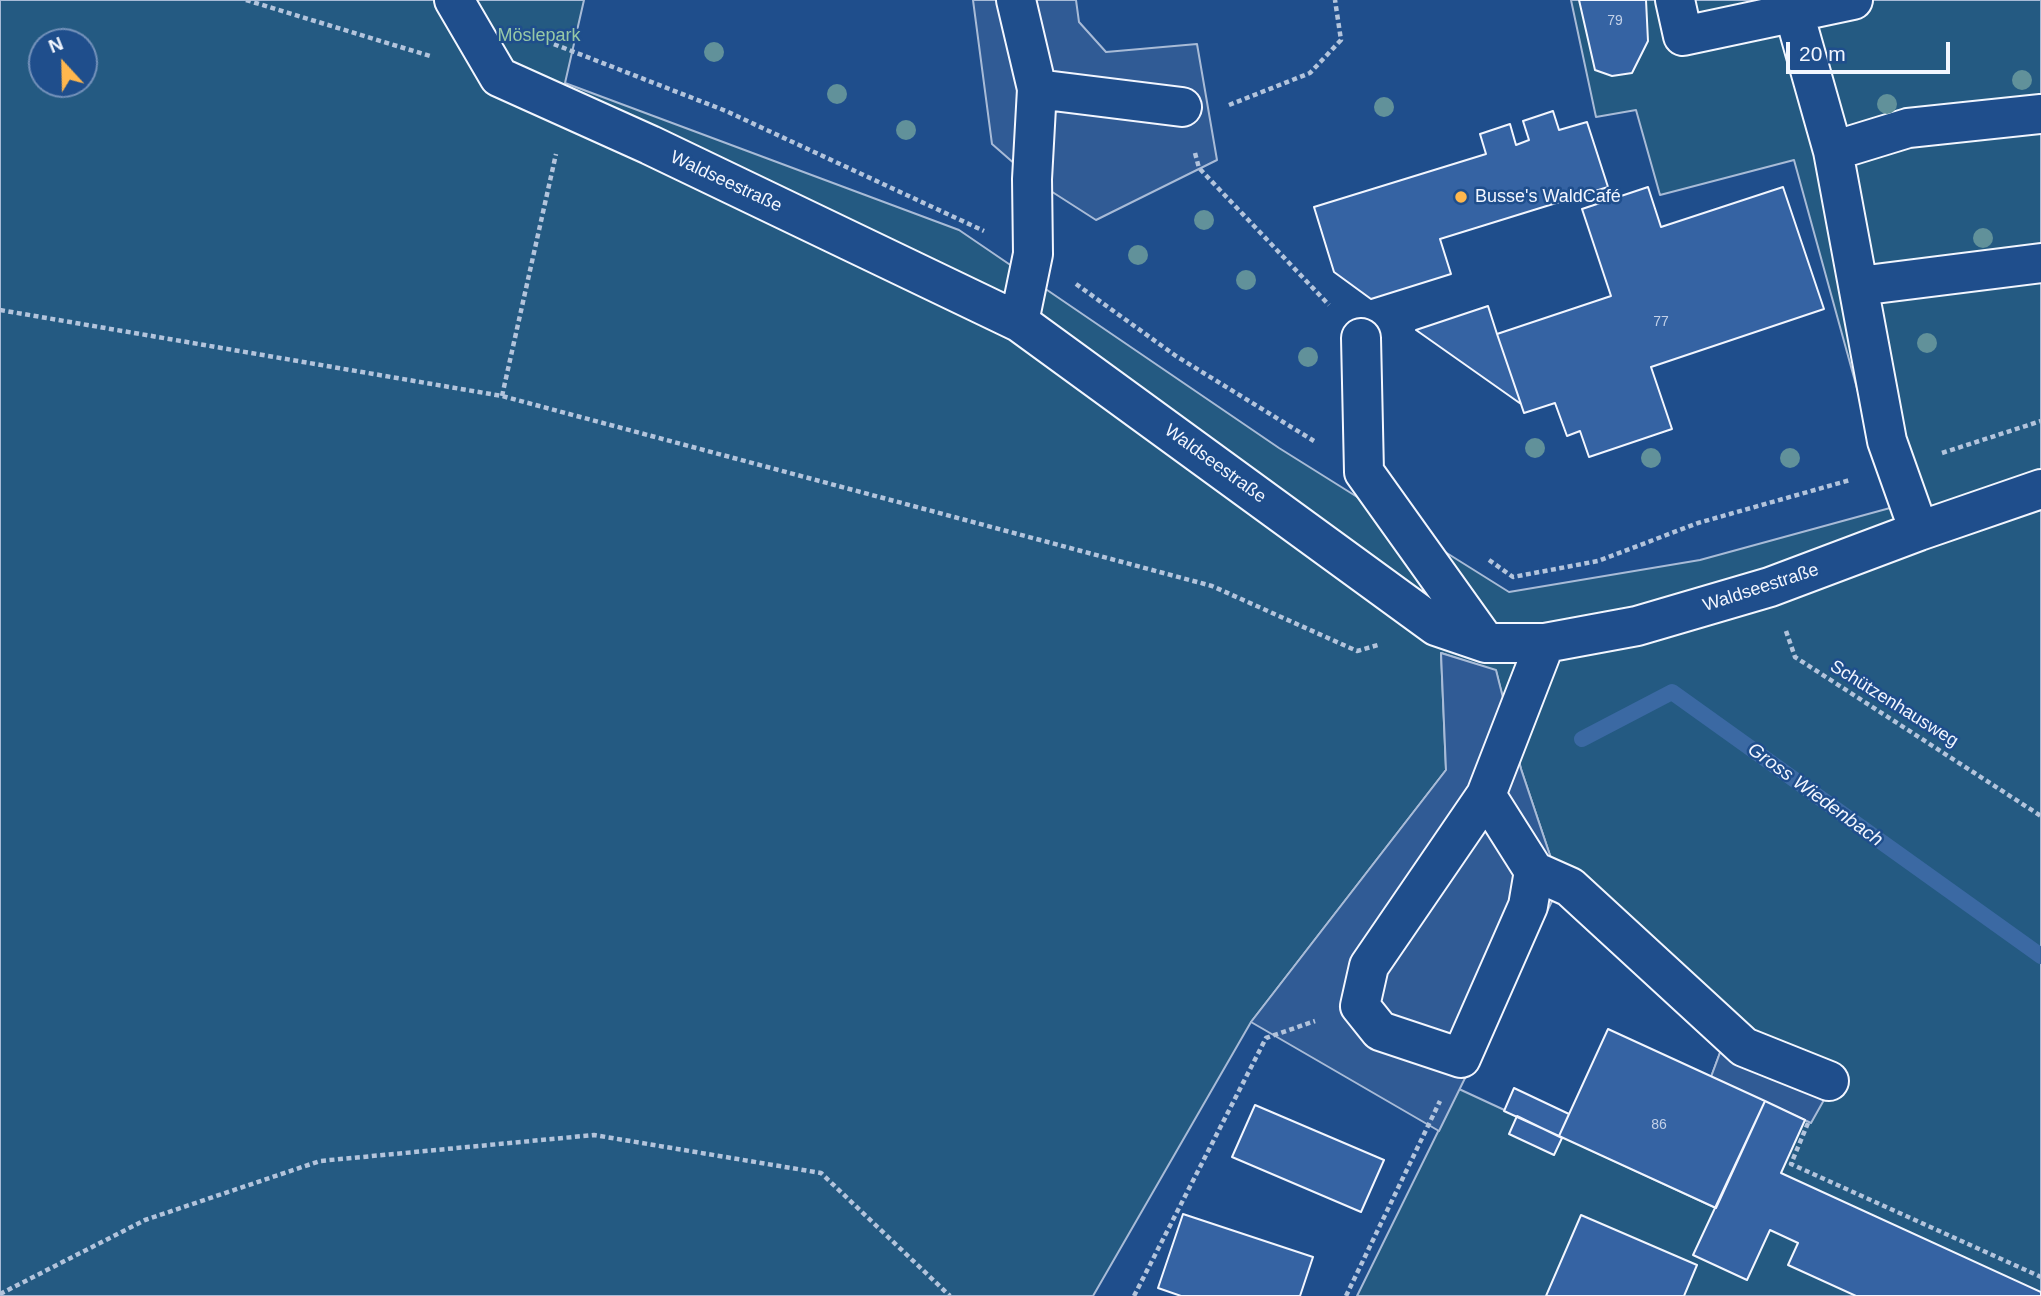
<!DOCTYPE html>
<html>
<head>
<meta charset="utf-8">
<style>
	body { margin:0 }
	#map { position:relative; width:2041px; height:1296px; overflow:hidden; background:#1f4e8c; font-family:Arial,sans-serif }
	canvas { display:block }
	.north { position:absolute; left:28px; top:28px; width:70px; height:70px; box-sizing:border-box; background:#1f4e8c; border:2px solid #7391ba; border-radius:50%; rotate:338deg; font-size:19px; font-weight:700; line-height:28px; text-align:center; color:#f2f6ff }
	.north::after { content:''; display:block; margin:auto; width:24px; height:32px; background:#ffb74d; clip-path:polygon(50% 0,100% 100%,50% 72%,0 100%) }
	.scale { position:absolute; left:1786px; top:42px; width:164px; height:32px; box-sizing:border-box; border:4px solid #f2f6ff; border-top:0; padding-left:9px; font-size:21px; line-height:24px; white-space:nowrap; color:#f2f6ff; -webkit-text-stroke:5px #1f4e8c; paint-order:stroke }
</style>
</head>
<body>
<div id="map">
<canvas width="2041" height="1296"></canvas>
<div class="north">N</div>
<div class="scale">20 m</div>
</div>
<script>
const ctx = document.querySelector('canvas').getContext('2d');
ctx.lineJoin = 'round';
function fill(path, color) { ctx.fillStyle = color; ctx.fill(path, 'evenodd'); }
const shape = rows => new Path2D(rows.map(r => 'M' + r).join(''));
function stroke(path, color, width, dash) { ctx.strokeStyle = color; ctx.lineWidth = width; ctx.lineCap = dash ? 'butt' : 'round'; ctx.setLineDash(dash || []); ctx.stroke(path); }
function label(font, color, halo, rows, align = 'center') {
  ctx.font = font + ' Arial,sans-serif'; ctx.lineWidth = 5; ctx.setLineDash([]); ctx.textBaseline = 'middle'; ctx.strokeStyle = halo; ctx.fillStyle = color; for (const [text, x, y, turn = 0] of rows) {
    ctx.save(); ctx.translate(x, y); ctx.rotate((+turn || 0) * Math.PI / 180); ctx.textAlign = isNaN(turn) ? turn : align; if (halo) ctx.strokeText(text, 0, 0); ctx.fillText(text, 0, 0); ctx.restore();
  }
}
const green = shape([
	[0,0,584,0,565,83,959,230,1279,448,1509,592,1700,560,1890,508,1794,160,1660,195,1636,110,1596,117,1571,0,2041,0,2041,1296,1357,1296,1459,1089,1716,1208,1711,1077,1728,1031,1560,885,1521,769,1496,671,1441,653,1446,770,1251,1022,1093,1296,0,1296,0,0],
	[42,42,84,42,84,84,42,84,42,42]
]);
fill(green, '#245a82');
stroke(green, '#a8bbd7', 2);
const parking = shape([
	[973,0,1076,0,1079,22,1106,52,1197,44,1217,160,1096,220,1032,179,992,144,973,0],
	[1441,653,1496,670,1521,769,1560,885,1439,1131,1251,1022,1446,770,1441,653],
	[1728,1031,1838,1075,1811,1123,1711,1077,1728,1031]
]);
fill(parking, '#305b95');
stroke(parking, '#a8bbd7', 2);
stroke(shape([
	[1582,739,1672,692,2041,956]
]), '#3b69a3', 16);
const building = shape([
	[1579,0,1646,0,1648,41,1632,73,1612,76,1595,70,1579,0],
	[1553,111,1559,130,1587,122,1608,187,1440,239,1451,274,1371,299,1334,272,1314,207,1486,154,1480,134,1510,124,1516,145,1529,140,1523,121,1553,111],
	[1648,187,1661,227,1783,187,1824,309,1651,367,1672,429,1589,457,1580,431,1567,436,1555,403,1524,413,1497,334,1611,296,1582,209,1648,187],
	[1488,306,1497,334,1521,404,1416,330,1488,306],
	[1608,1029,1765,1101,1716,1208,1559,1136,1608,1029],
	[1514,1088,1569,1114,1559,1136,1504,1111,1514,1088],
	[1765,1101,1805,1120,1781,1173,2041,1292,2041,1296,1856,1296,1788,1265,1798,1243,1770,1230,1747,1280,1693,1255,1765,1101],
	[1255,1105,1384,1160,1361,1212,1232,1157,1255,1105],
	[1517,1116,1562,1138,1554,1155,1509,1134,1517,1116],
	[1183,1214,1313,1257,1300,1296,1181,1296,1158,1288,1183,1214],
	[1581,1215,1697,1265,1684,1296,1546,1296,1581,1215]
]);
fill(building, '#3563a3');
stroke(building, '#f2f6ff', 2);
const minor = shape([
	[454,0,499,77,650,145,1019,322,1436,626,1486,643,1545,643,1637,626,1770,587,1919,531,2041,489],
	[1016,0,1037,89,1032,179,1033,254,1019,322],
	[1675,0,1683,36,1853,0],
	[1794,13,1833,151,1887,441,1919,531],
	[1037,89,1182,107],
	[1833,151,1908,128,2041,114],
	[1859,286,2041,263],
	[1361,338,1364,472,1486,643],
	[1486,795,1369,966,1360,1006,1380,1031,1461,1058,1528,906,1534,871,1486,795,1545,643],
	[1534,871,1570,887,1744,1047,1829,1081]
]);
stroke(minor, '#f2f6ff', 42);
stroke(shape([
	[246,0,430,56],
	[546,41,726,111,984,231],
	[1229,105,1310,73,1341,40,1335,0],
	[1195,153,1199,168,1329,305],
	[1076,284,1176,356,1314,441],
	[0,310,502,396,1212,586,1357,651,1378,645],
	[502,396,556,154],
	[1942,453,2041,421],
	[1489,560,1513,577,1598,561,1698,523,1850,480],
	[1786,631,1795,657,2041,816],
	[1808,1123,1791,1164,2041,1277],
	[0,1294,145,1220,320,1161,594,1135,821,1173,950,1296],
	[1134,1296,1266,1038,1315,1021],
	[1346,1296,1440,1101]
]), '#b3c4dc', 4.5, [5, 3.5]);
stroke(minor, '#1f4e8c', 38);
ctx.fillStyle = '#61919a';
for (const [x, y] of [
	[714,52],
	[2022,80],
	[837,94],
	[1887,104],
	[1384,107],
	[906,130],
	[1204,220],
	[1983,238],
	[1138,255],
	[1246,280],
	[1927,343],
	[1308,357],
	[1535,448],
	[1651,458],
	[1790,458]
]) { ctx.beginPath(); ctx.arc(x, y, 10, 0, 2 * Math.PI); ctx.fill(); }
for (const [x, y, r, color] of [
	[1461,197,7,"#ffb74d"]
]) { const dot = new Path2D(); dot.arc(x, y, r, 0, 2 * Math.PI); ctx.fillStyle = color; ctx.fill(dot); stroke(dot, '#1f4e8c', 2.5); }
label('14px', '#c3d1e8', null, [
	["79",1615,21],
	["77",1661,322],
	["86",1659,1125]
]);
label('18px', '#97c8a6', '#1f4e8c', [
	["Möslepark",539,36]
]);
label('18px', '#f2f6ff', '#1f4e8c', [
	["Waldseestraße",726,182,25],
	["Waldseestraße",1215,464,36],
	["Waldseestraße",1761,588,-18],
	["Schützenhausweg",1894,704,32]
]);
label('18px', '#f2f6ff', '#1f4e8c', [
	["Busse's WaldCafé",1475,197]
], 'left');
label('italic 19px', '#f2f6ff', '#1f4e8c', [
	["Gross Wiedenbach",1815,795,36]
]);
</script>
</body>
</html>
